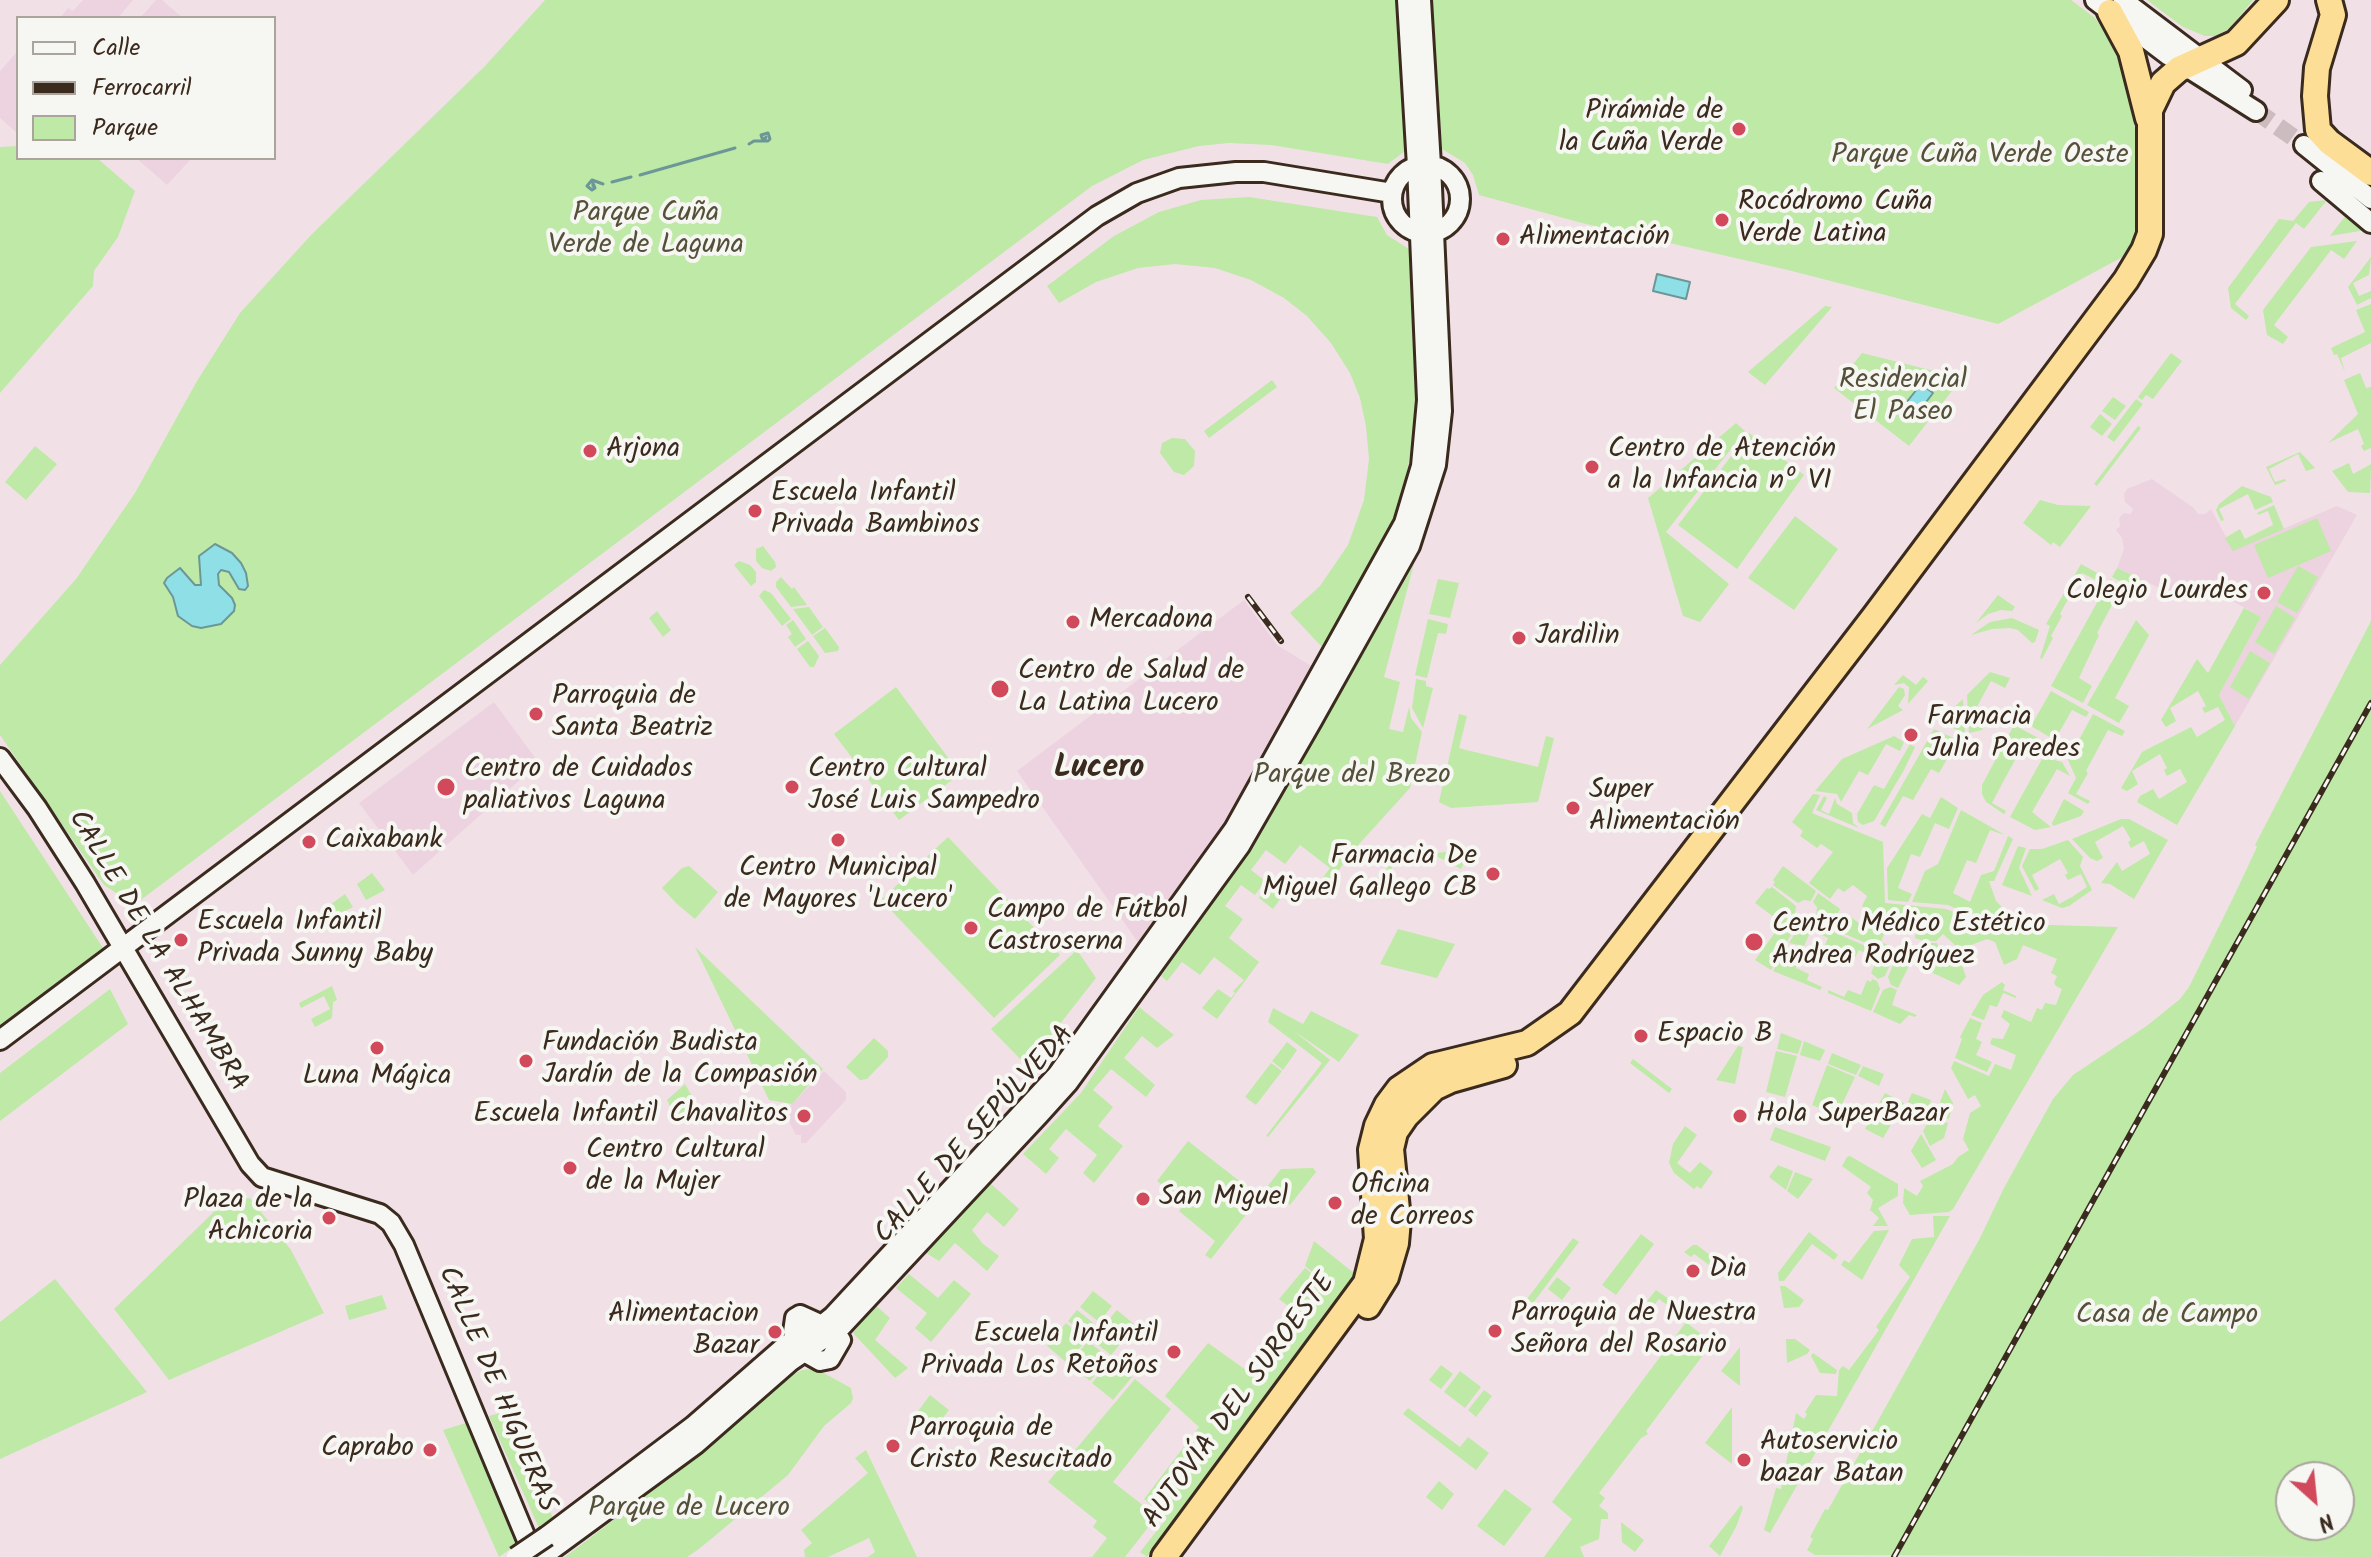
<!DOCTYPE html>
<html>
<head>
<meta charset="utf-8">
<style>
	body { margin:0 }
	#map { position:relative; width:2371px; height:1557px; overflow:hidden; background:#f1e1e7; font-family:Kalam,sans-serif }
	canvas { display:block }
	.legend { position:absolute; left:16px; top:16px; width:260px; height:144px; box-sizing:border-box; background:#f6f6f2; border:2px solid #aba49d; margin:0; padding:10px 14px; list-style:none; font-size:24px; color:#3b2a1e }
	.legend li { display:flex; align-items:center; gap:16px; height:40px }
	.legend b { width:40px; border:2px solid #aba49d }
	.north { position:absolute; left:2275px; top:1461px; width:80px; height:80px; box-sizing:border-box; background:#f6f6f2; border:2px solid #aba49d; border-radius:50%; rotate:153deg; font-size:22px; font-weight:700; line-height:32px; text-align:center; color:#3b2a1e }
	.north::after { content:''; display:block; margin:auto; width:28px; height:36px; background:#d1495b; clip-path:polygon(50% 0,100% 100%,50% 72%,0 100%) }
</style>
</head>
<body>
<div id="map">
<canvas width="2371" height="1557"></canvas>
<ul class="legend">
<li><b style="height:10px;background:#f6f6f2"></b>Calle</li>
<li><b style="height:10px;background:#3b2a1e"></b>Ferrocarril</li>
<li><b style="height:22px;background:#bee9a6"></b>Parque</li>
</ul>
<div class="north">N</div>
</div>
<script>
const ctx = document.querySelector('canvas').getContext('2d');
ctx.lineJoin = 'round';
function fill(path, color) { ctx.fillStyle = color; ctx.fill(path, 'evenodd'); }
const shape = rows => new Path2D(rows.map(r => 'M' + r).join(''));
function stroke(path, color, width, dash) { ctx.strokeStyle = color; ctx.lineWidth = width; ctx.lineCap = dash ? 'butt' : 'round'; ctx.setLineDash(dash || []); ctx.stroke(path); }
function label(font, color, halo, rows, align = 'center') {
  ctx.font = font + ' Kalam,sans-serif'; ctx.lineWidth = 8; ctx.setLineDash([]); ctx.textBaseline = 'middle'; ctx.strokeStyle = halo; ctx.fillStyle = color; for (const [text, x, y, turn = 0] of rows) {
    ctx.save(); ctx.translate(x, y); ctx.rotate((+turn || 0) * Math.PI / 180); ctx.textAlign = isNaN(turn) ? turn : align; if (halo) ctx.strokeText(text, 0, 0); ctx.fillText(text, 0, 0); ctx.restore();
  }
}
fill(shape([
	[83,0,133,0,118,18,60,18,68,8,73,11],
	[156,0,162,0,183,18,140,18],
	[16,53,18,54,18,134,0,118,0,71],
	[136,158,192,158,167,185],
	[2152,479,2194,508,2198,514,2205,514,2211,509,2233,550,2337,506,2357,515,2235,726,2219,695,2261,617,2200,583,2189,602,2117,568,2124,549,2122,538,2116,530,2120,526,2119,518,2124,513,2131,514,2133,509,2125,502,2124,494,2127,489],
	[1244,600,1277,645,1313,667,1223,827,1140,945,1017,771],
	[494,702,539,763,413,875,359,803],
	[824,1071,846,1092,846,1100,806,1143,801,1143,801,1135,796,1135,784,1112]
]), '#edd3df');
fill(shape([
	[545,0,1396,0,1405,151,1388,164,1271,145,1229,143,1199,146,1143,160,1092,186,134,905,104,885,0,735,0,665,76,579,135,493,197,381,240,313,312,234,485,66],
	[1432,0,2071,0,2095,18,2117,49,2155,216,2154,240,1998,324,1788,270,1582,223,1479,195,1473,175,1465,163,1442,149],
	[2147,0,2253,0,2230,28,2216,36,2205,36,2183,27],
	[18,146,18,158,97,158,135,191,118,237,94,271,93,286,0,393,0,147],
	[1249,197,1377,217,1387,235,1409,249,1416,417,1407,473,1395,514,1382,543,1323,648,1290,613,1320,586,1348,545,1364,500,1369,459,1366,426,1360,398,1350,373,1331,343,1307,316,1284,298,1251,280,1215,268,1175,264,1138,268,1096,282,1059,303,1047,286,1114,236,1159,212,1201,200],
	[2327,200,2304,229,2296,223,2235,304,2249,316,2246,320,2231,308,2228,288,2279,219,2293,221,2309,202],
	[2346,215,2366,230,2330,236],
	[2357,241,2344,259,2331,250,2274,325,2288,337,2283,344,2267,335,2263,310,2311,247],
	[2371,257,2369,275,2353,283,2359,296,2371,291,2371,298,2357,305,2348,287],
	[2371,304,2371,343,2341,358,2345,372,2337,354,2334,355,2331,348,2365,332,2356,310],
	[1825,306,1832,307,1765,385,1748,372],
	[1862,353,1962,378,1909,446,1834,388],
	[2171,353,2182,361,2153,399,2146,395,2142,400,2138,397],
	[2360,373,2366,388,2371,387,2371,448,2364,451,2361,446,2364,444,2358,429,2328,443,2358,414,2344,380],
	[1272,380,1277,387,1209,438,1204,431],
	[2113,397,2126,406,2115,420,2102,411],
	[2136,399,2143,404,2114,442,2107,437],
	[2100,414,2112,424,2102,436,2090,427],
	[1736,423,1745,431,1666,532,1729,584,1700,622,1683,616,1648,498],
	[2138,426,2141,428,2097,486,2094,484],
	[1749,433,1804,475,1737,569,1678,525],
	[1172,438,1185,439,1195,451,1194,466,1184,475,1174,472,1160,453,1162,443],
	[35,446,57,464,26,500,5,482],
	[2300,452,2315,468,2306,471,2298,454,2269,469,2275,482,2285,479,2286,481,2275,485,2266,467],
	[2349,463,2353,474,2371,464,2370,493,2348,492,2332,471],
	[2242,486,2271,497,2273,502,2255,510,2248,494,2219,509,2224,520,2221,521,2216,510,2219,504],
	[2040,500,2058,505,2091,506,2060,547,2053,542,2051,545,2023,523],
	[2274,505,2284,529,2233,551,2225,538,2240,529,2245,539,2273,525,2268,511,2258,515,2257,513],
	[1795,516,1838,549,1794,610,1748,578],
	[2317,518,2331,551,2268,578,2254,545],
	[763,546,775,562,776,567,771,571,762,568,756,561,756,549],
	[739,561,750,565,756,572,756,582,751,586,734,565],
	[1414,564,1384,677,1400,682,1389,729,1403,732,1409,707,1411,718,1422,732,1410,788,1351,853,1323,892,1316,887,1330,868,1300,845,1285,864,1266,850,1251,870,1265,881,1255,895,1241,885,1225,906,1243,919,1229,938,1259,962,1217,1019,1202,1008,1218,989,1231,998,1235,993,1233,991,1244,980,1214,957,1200,975,1182,962,1167,981,1161,976,1257,841],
	[2081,564,2099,574,2096,580,2082,573,2060,614,2062,616,2051,636,2053,638,2042,659,2040,658,2050,626,2046,624],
	[2298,566,2318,577,2297,613,2277,602],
	[2117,568,2147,582,2141,593,2112,577],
	[781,577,792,589,794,587,807,605,791,607,776,587,776,582],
	[1438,579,1459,583,1450,618,1429,614],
	[2110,579,2136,594,2133,599,2119,592,2097,633,2099,635,2079,678,2092,686,2083,703,2051,686],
	[764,590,771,593,791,619,782,626,759,596],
	[1998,595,2015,607,2012,611,2001,610,1988,614,1976,623],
	[2276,606,2295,618,2274,654,2255,642],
	[809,607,823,627,812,635,793,609],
	[2244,608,2261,617,2219,695,2235,726,2177,825,2137,802,2140,796,2153,789,2159,799,2187,782,2180,769,2167,776,2164,770,2167,768,2160,754,2132,771,2138,784,2127,791,2121,788,2142,752,2191,727,2197,737,2225,720,2218,707,2205,713,2202,708,2206,706,2198,691,2170,708,2176,721,2166,727,2161,720,2197,659,2208,673],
	[657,611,671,630,663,637,649,618],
	[2012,618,2039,630,2035,642,2032,643,2018,630,2010,628,1992,629,1971,635,1990,622],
	[1428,619,1448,624,1446,634,1438,633,1427,678,1415,675],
	[793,620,806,639,795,647,788,637,792,634,786,625],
	[2136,620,2149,635,2115,698,2129,706,2119,723,2087,705],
	[2371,621,2371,1557,1815,1555,1807,1550,1813,1539,1810,1537,1825,1509,1828,1510,1979,1240,2004,1188,2053,1099,2073,1075,2148,1025,2180,999,2189,987,2233,898,2257,847,2255,845],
	[2291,1477,2339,1477,2339,1525,2291,1525],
	[825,628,839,647,838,651,825,653,813,636],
	[808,641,819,656,814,667,810,667,797,649],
	[2250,651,2270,663,2249,699,2230,687],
	[1990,672,2010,678,2005,688,1991,681,1974,712,1987,720,1982,730,1969,733,1967,695],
	[1903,675,1916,685,1923,677,1928,681,1908,704,1909,687,1904,683,1894,685],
	[1416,679,1426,681,1426,686,1433,688,1423,728,1412,708],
	[896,687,960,774,899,820,834,734],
	[1899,687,1904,689,1905,695,1898,706,1903,710,1867,729],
	[2051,691,2089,712,2086,717,2072,710,2048,752,2054,760,2062,762,2070,776,2057,769,2032,812,2051,827,2035,830,2010,817,2053,739,2031,726],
	[1963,699,1965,733,1938,722],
	[1459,714,1467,716,1459,748,1466,750,1538,767,1546,736,1554,738,1538,802,1451,808,1439,802],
	[2093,714,2125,731,2122,736,2108,730,2086,771,2088,773,2076,794,2090,801,2088,804,2068,793,2076,778,2068,760],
	[2014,725,2044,741,2040,747,2026,740,2003,782,1992,803,2006,811,2004,814,1986,802,1982,794,1982,785],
	[1934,729,1973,747,1971,750,1957,742,1939,773,1931,769,1913,800,1903,796,1885,827,1880,824],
	[1894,736,1904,742,1900,751,1886,744,1868,775,1859,771,1841,802,1837,794,1815,791,1842,759],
	[1910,744,1915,747,1904,770,1874,821,1863,825,1858,822,1857,814,1874,785,1884,789],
	[0,791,103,948,0,1025],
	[1813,794,1820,795,1812,813,1883,842,1885,903,1946,909,1981,923,2118,927,1953,1209,1949,1212,1910,1215,1903,1203,1904,1188,1917,1196,1923,1186,1920,1181,1953,1164,1958,1157,1969,1150,1963,1139,1970,1113,1981,1106,1975,1095,1968,1099,1951,1068,1954,1061,1989,1076,1995,1064,2011,1070,2016,1055,1990,1044,1992,1038,2003,1039,2010,1024,2001,1017,2004,1010,2031,1022,2037,1008,2042,1010,2045,1003,2056,1005,2062,989,2056,986,2054,983,2057,976,2051,973,2057,959,2023,945,2017,959,2004,965,1995,942,1987,939,1963,948,1961,953,1957,950,1966,977,1959,985,1896,956,1902,951,1918,957,1924,943,1937,943,1939,949,1931,958,1938,963,1955,945,1943,934,1936,941,1923,941,1915,938,1917,927,1901,921,1894,930,1887,927,1881,942,1894,948,1894,955,1833,929,1842,916,1844,918,1847,914,1861,925,1860,922,1869,911,1862,906,1867,896,1853,885,1844,892,1838,888,1830,899,1809,883,1833,852,1821,844,1817,848,1800,836,1803,831,1792,822],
	[1824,796,1827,798,1821,810,1829,814,1835,798,1837,804,1852,813,1853,823,1859,828,1816,810],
	[1941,797,1958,808,1949,829,1935,823,1920,857,1911,854,1898,888,1912,894,1908,902,1888,900,1887,868,1922,814,1930,818],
	[2064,799,2084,811,2081,816,2053,826,2052,823],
	[1961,810,2005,835,1990,830,1976,863,1967,860,1953,893,1970,902,1981,875,1994,871,2008,836,2013,839,1994,881,1989,881,1996,901,2015,920,1982,919,1948,905,1912,902,1925,871,1938,864],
	[2121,819,2129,819,2168,840,2134,899,2110,884,2101,883,2117,862,2122,871,2150,854,2144,841,2131,848,2128,842,2131,840,2123,826,2095,842,2103,858,2097,861,2090,858,2072,839],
	[948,837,1060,955,994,1018,881,900],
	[2068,840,2083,857,2080,866,2092,890,2069,906,2062,908,2042,900,2054,894,2059,904,2072,897,2087,887,2081,874,2068,880,2065,875,2068,873,2060,859,2032,875,2039,889,2035,891,2022,866,2030,849,2042,849],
	[2018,846,2026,848,2019,868,2032,896,2002,885],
	[1476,849,1470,853,1461,869,1434,855,1427,867,1405,856],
	[1397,858,1381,889,1392,895,1389,900,1367,889],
	[689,866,718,892,695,919,677,904,662,888,682,868],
	[1783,866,1816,891,1811,901,1804,900,1798,903,1773,885,1775,882,1773,880],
	[372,873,385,890,366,900,357,884],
	[1269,884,1283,895,1273,909,1259,898],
	[1772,887,1796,906,1795,914,1799,920,1771,970,1755,960,1782,923,1755,903,1767,888,1769,889],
	[1818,893,1840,909,1838,913,1840,914,1830,927,1816,917,1817,907,1813,902],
	[345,894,353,907,334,917,327,907],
	[1814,919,1831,931,1877,951,1875,957,1859,950,1850,967,1821,955,1828,938,1811,930,1804,946,1789,943,1802,922,1809,922],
	[1398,929,1455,944,1437,978,1380,964],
	[1788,945,1802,953,1796,968,1809,974,1807,980,1822,987,1820,990,1773,971],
	[695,947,823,1069,792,1104,769,1100],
	[1077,950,1096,978,1027,1066,991,1029],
	[1880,952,1893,957,1885,976,1878,979,1871,973],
	[1896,958,1909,966,1898,988,1891,985,1888,977],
	[1872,979,1877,981,1880,989,1871,1011,1828,993,1828,990,1844,997,1848,990,1861,995,1867,980,1871,982],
	[2002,982,2005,985,2003,990,2016,996,2016,998,2003,993,1997,1007,1990,1005,1984,1020,1971,1015,1983,995],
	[332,986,337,1000,333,1002,332,1018,315,1027,311,1019,330,1009,324,996,301,1008,299,1003],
	[1890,987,1897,990,1892,1005,1917,1015,1915,1017,1909,1015,1900,1024,1873,1012,1883,990],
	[110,989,128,1024,0,1121,0,1073],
	[1139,1007,1174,1035,1157,1048,1142,1036,1124,1058,1155,1085,1146,1097,1111,1069,1093,1090,1113,1107,1098,1126,1123,1146,1094,1183,1083,1173,1097,1155,1066,1129,1049,1149,1059,1158,1046,1174,1023,1154,1081,1093],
	[1273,1008,1303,1024,1311,1011,1359,1035,1339,1062,1294,1031,1330,1060,1268,1137,1266,1136,1322,1063,1268,1022],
	[1970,1018,1982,1023,1976,1039,1982,1042,1976,1055,1992,1062,1987,1072,1955,1058,1962,1039,1960,1037],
	[1781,1033,1802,1041,1798,1054,1777,1049],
	[874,1038,888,1051,888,1057,867,1079,860,1080,846,1067],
	[1804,1041,1825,1050,1820,1061,1800,1055],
	[1287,1042,1297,1050,1283,1070,1272,1061],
	[1738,1046,1743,1047,1735,1084,1716,1080],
	[1776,1051,1797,1056,1785,1097,1766,1092],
	[1832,1053,1861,1065,1856,1075,1828,1064],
	[1633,1059,1672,1089,1669,1093,1630,1063],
	[1271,1063,1282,1071,1256,1105,1245,1097],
	[1827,1065,1855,1077,1837,1115,1812,1105],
	[1863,1066,1884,1074,1879,1086,1858,1076],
	[685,1084,697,1105,678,1121,667,1100],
	[1945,1089,1953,1103,1949,1119,1935,1116],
	[1885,1093,1904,1103,1883,1138,1865,1129],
	[1912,1093,1931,1100,1927,1113,1908,1102],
	[1930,1119,1948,1123,1944,1138,1930,1146,1923,1131],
	[1685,1126,1697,1135,1677,1163,1690,1173,1700,1162,1713,1172,1701,1189,1697,1186,1694,1189,1674,1173,1669,1163,1673,1144],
	[1775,1127,1831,1147,1825,1161,1770,1140],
	[1921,1134,1936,1160,1922,1168,1911,1151],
	[1188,1141,1260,1197,1211,1259,1205,1255,1215,1241,1179,1211,1185,1203,1157,1181],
	[1850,1156,1898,1184,1898,1196,1878,1208,1888,1226,1873,1226,1879,1218,1870,1210,1873,1200,1867,1193,1871,1187,1842,1166,1847,1157],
	[1778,1165,1793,1171,1786,1190,1769,1177],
	[1313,1168,1316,1172,1290,1205,1267,1187,1281,1169],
	[1795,1172,1813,1179,1798,1199,1787,1191],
	[989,1182,1019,1209,1004,1227,987,1212,972,1230,983,1244,999,1256,987,1271,955,1243,939,1261,923,1251],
	[250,1198,291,1250,324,1313,169,1380,114,1309,225,1201],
	[1933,1216,1950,1216,1770,1533,1764,1530,1776,1488,1781,1489,1796,1413,1804,1419,1807,1414,1805,1412,1816,1395,1837,1396,1839,1370,1843,1366,1849,1370,1879,1330,1876,1327,1910,1277,1899,1265,1912,1239,1934,1237],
	[1889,1230,1862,1280,1841,1265,1844,1260,1849,1263,1874,1231],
	[1809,1232,1838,1255,1834,1260,1812,1244,1784,1281,1779,1281,1778,1273],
	[1641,1234,1654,1244,1616,1295,1602,1285],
	[1573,1238,1579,1242,1533,1303,1527,1299],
	[1314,1241,1360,1278,1147,1557,1140,1552,1167,1518,1144,1499,1199,1427,1165,1396,1208,1343,1253,1375,1326,1283,1305,1266],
	[1693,1245,1697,1245,1724,1266,1719,1272,1694,1254,1691,1257,1684,1252],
	[1305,1268,1324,1283,1299,1314,1279,1299],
	[909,1274,938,1298,954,1280,971,1294,931,1342,915,1328,927,1313,896,1288],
	[1557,1277,1571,1288,1562,1300,1548,1289],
	[55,1279,147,1392,0,1459,0,1322],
	[1780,1286,1785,1286,1804,1300,1799,1307,1784,1308],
	[1656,1290,1666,1297,1694,1318,1688,1320,1659,1299,1655,1304,1650,1303,1647,1301],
	[1093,1291,1112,1306,1099,1322,1080,1307],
	[382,1295,387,1309,349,1320,345,1306],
	[875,1305,890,1318,875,1340,908,1368,895,1378,853,1333],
	[1077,1310,1096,1325,1088,1336,1068,1321],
	[1117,1310,1135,1325,1122,1341,1103,1326],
	[1686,1322,1712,1343,1646,1431,1648,1434,1641,1438,1599,1493,1605,1498,1599,1506,1608,1513,1608,1519,1601,1519,1599,1539,1580,1547,1584,1557,1544,1557,1572,1519,1552,1502],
	[1066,1323,1086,1340,1067,1363,1047,1346],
	[1100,1328,1120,1344,1111,1355,1091,1339],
	[1786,1339,1795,1339,1810,1350,1807,1354,1787,1363],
	[1088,1341,1109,1358,1090,1381,1069,1365],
	[1740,1347,1740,1386,1721,1371],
	[1813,1353,1837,1370,1836,1374,1820,1373,1811,1356],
	[1111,1360,1132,1377,1113,1400,1092,1383],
	[1441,1365,1453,1374,1441,1389,1429,1380],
	[811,1369,820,1371,851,1388,853,1398,851,1403,824,1426,788,1475,699,1549,687,1557,565,1557,700,1454,791,1376,802,1370],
	[1460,1371,1481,1387,1465,1408,1444,1392],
	[1135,1379,1171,1409,1113,1482,1157,1516,1125,1557,1092,1557,1107,1538,1093,1527,1097,1521,1048,1482],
	[1484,1390,1492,1396,1476,1417,1468,1410],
	[930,1395,949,1410,934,1429,916,1414],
	[1732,1407,1732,1464,1705,1443],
	[1408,1408,1460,1447,1468,1437,1489,1453,1476,1470,1403,1414],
	[507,1411,553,1518,539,1528,489,1416],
	[466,1423,516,1545,499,1557,443,1430],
	[866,1450,917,1557,868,1557,875,1552,869,1538,828,1557,805,1557,804,1550,812,1543,801,1530,868,1473,855,1458],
	[1439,1481,1454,1494,1442,1510,1426,1497],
	[1505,1489,1532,1509,1504,1546,1477,1526],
	[1741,1505,1743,1508,1736,1527,1720,1556,1709,1546],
	[1621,1522,1644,1540,1635,1552,1622,1542]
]), '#bee9a6');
const water = shape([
	[1657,274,1690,282,1686,299,1653,291,1657,274],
	[1921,384,1933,393,1914,418,1902,408,1921,384],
	[215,544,232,553,241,563,246,573,248,586,245,590,239,589,229,572,221,570,218,574,219,585,232,598,235,605,234,611,221,624,201,628,192,626,178,616,173,597,164,583,167,578,180,568,195,585,201,585,199,556,215,544]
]);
fill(water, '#8ee0e6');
stroke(water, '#6d9796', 2);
stroke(shape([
	[749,144,754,141,768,141,770,139,768,133,761,135,762,138,765,139,766,137],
	[640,175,735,148],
	[612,182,631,177],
	[593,186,593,183,595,188,592,190,587,186,592,180,603,184]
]), '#6d9796', 3);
stroke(shape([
	[2256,111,2304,145]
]), '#cdbcbf', 18, [18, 9]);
const secondary = shape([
	[2095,0,2169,56,2256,111],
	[2123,0,2242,90],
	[2304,145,2371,199],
	'1392 199a34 34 0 1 1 68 0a34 34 0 1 1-68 0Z',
	[2321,181,2371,223],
	[0,758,37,808,85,883,250,1164,262,1177,380,1214,391,1223,404,1245,534,1557],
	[0,1040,1097,216,1137,193,1179,178,1236,172,1264,172,1392,193],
	[800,1315,833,1330,841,1340,830,1359,820,1361,804,1352,793,1332,795,1318,800,1315],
	[814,1331,833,1316,1057,1075,1234,829,1404,523,1421,466,1427,400,1417,166,1407,0],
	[547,1536,693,1426,786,1345,821,1324],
	[542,1557,696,1444,791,1361,842,1326,1039,1115,1068,1083,1240,846,1312,721,1410,546,1436,465,1442,411,1431,165,1421,0]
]);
const highway = shape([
	[2329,0,2333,15,2317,68,2315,96,2318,130,2329,142,2371,173],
	[2110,12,2131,51,2148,118],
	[1368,1306,1386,1277,1396,1243,1398,1220,1391,1149,1395,1132,1406,1116,1434,1088,1451,1080,1504,1065],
	[1164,1557,1366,1283,1377,1239,1371,1150,1377,1126,1387,1105,1399,1089,1433,1066,1527,1043,1570,1013,1874,617,2126,280,2144,250,2150,234,2150,110,2163,83,2179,69,2236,43,2276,0]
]);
stroke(secondary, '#3b2a1e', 24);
stroke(highway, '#3b2a1e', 30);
stroke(secondary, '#f6f6f2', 18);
stroke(highway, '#fdde96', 24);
const rail = shape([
	[1248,597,1281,641],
	[1894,1557,2371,703]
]);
stroke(rail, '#3b2a1e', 6);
stroke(rail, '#f6f6f2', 3, [9]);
const secondaryBridge = shape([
	[516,1557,547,1536]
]);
stroke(secondaryBridge, '#3b2a1e', 24, []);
stroke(secondaryBridge, '#f6f6f2', 18);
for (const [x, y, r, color] of [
	[1739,129,8,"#d1495b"],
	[1722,220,8,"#d1495b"],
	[1503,239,8,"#d1495b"],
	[590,451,8,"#d1495b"],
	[1592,467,8,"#d1495b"],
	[755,511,8,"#d1495b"],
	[2264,593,8,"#d1495b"],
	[1073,622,8,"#d1495b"],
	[1519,638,8,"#d1495b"],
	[1000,689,10,"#d1495b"],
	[536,714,8,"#d1495b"],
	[1911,735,8,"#d1495b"],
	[446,787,10,"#d1495b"],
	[792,787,8,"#d1495b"],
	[1573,808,8,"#d1495b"],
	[838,840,8,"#d1495b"],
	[309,842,8,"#d1495b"],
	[1493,874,8,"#d1495b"],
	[971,928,8,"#d1495b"],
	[181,940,8,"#d1495b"],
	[1754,942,10,"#d1495b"],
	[1641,1036,8,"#d1495b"],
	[377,1048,8,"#d1495b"],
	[526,1061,8,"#d1495b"],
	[804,1116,8,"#d1495b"],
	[1740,1116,8,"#d1495b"],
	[570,1168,8,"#d1495b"],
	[1143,1199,8,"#d1495b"],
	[1335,1203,8,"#d1495b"],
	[329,1218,8,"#d1495b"],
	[1693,1271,8,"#d1495b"],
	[1495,1331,8,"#d1495b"],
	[775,1332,8,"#d1495b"],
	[1174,1352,8,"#d1495b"],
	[893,1446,8,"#d1495b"],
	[430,1450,8,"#d1495b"],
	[1744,1460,8,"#d1495b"]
]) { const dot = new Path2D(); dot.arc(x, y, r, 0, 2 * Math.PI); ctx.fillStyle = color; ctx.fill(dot); stroke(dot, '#f6f6f2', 3); }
label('28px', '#3b2a1e', '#f6f6f2', [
	["Pirámide de",1723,113,"right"],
	["la Cuña Verde",1723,145,"right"],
	["Rocódromo Cuña",1738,204],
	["Verde Latina",1738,236],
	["Alimentación",1519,239],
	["Arjona",606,451],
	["Centro de Atención",1608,451],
	["a la Infancia nº VI",1608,483],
	["Escuela Infantil",771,495],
	["Privada Bambinos",771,527],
	["Colegio Lourdes",2248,593,"right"],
	["Mercadona",1089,622],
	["Jardilin",1535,638],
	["Centro de Salud de",1018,673],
	["La Latina Lucero",1018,705],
	["Parroquia de",552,698],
	["Santa Beatriz",552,730],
	["Farmacia",1927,719],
	["Julia Paredes",1927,751],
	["Centro de Cuidados",464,771],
	["paliativos Laguna",464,803],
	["Centro Cultural",808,771],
	["José Luis Sampedro",808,803],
	["Super",1589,792],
	["Alimentación",1589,824],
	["Caixabank",325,842],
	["Farmacia De",1477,858,"right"],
	["Miguel Gallego CB",1477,890,"right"],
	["Centro Municipal",838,870,"center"],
	["de Mayores 'Lucero'",838,902,"center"],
	["Campo de Fútbol",987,912],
	["Castroserna",987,944],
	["Escuela Infantil",197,924],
	["Privada Sunny Baby",197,956],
	["Centro Médico Estético",1772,926],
	["Andrea Rodríguez",1772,958],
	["Espacio B",1657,1036],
	["Fundación Budista",542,1045],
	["Jardín de la Compasión",542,1077],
	["Luna Mágica",377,1078,"center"],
	["Escuela Infantil Chavalitos",788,1116,"right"],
	["Hola SuperBazar",1756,1116],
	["Centro Cultural",586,1152],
	["de la Mujer",586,1184],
	["Oficina",1351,1187],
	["de Correos",1351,1219],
	["San Miguel",1159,1199],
	["Plaza de la",313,1202,"right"],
	["Achicoria",313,1234,"right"],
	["Dia",1709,1271],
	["Parroquia de Nuestra",1511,1315],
	["Señora del Rosario",1511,1347],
	["Alimentacion",759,1316,"right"],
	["Bazar",759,1348,"right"],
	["Escuela Infantil",1158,1336,"right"],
	["Privada Los Retoños",1158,1368,"right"],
	["Parroquia de",909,1430],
	["Cristo Resucitado",909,1462],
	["Autoservicio",1760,1444],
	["bazar Batan",1760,1476],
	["Caprabo",414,1450,"right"]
], 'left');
label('28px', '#555039', '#f6f6f2', [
	["Parque Cuña Verde Oeste",1980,157],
	["Parque Cuña",646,215],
	["Verde de Laguna",646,247],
	["Residencial",1903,382],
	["El Paseo",1903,414],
	["Parque del Brezo",1352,777],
	["Casa de Campo",2167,1317],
	["Parque de Lucero",689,1510]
]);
label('28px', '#3b2a1e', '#f6f6f2', [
	["CALLE DE LA ALHAMBRA",156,952,59],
	["CALLE DE SEPÚLVEDA",976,1136,-48],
	["CALLE DE HIGUERAS",495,1390,67],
	["AUTOVÍA DEL SUROESTE",1241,1402,-54]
]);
label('bold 32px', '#3b2a1e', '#f6f6f2', [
	["Lucero",1099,771]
]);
</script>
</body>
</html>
